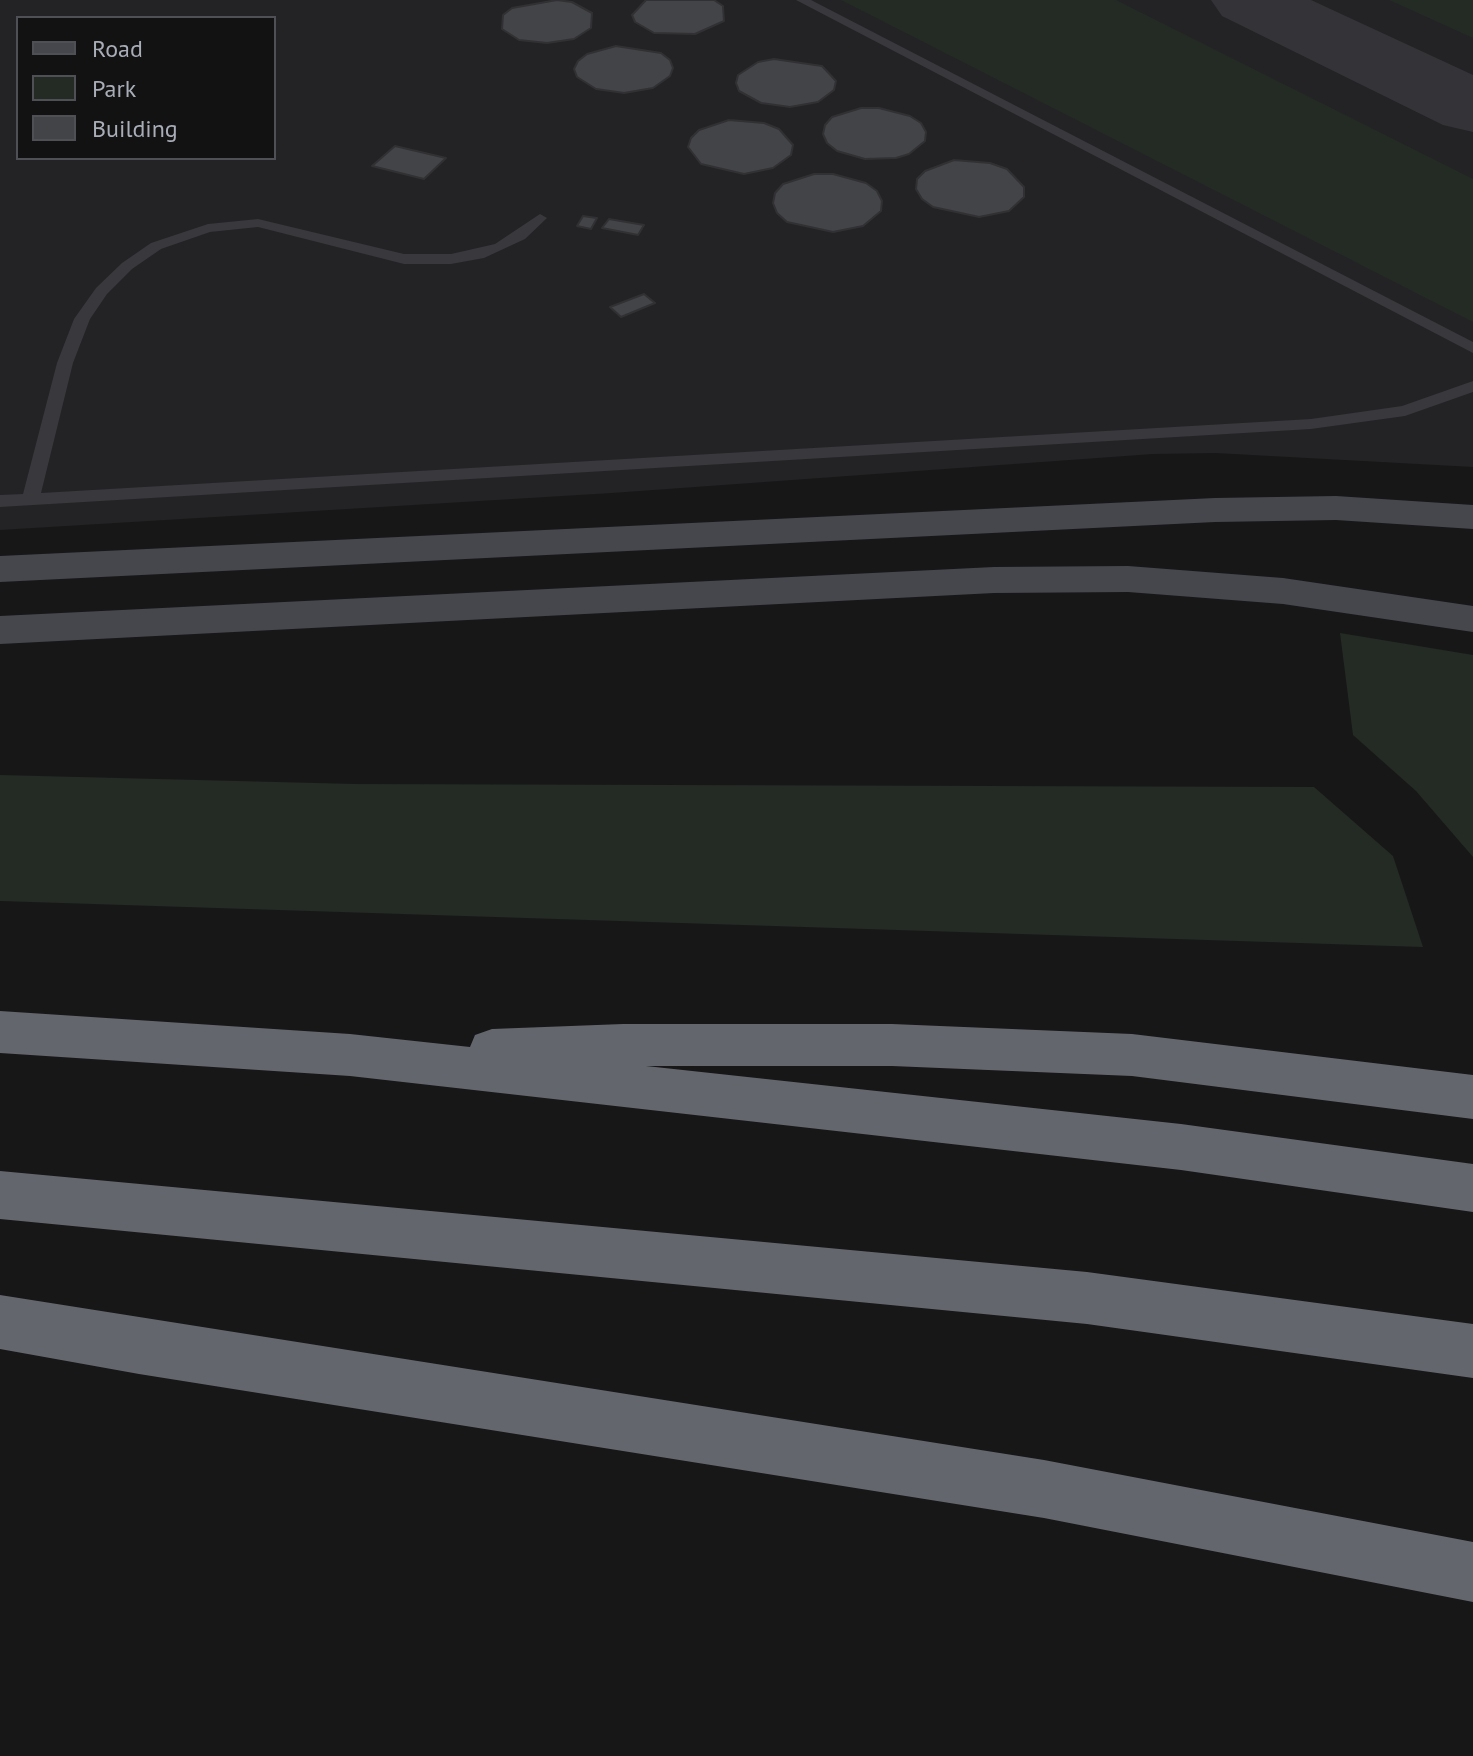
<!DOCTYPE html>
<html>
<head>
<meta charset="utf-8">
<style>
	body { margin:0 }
	#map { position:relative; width:1473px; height:1756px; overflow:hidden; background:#171718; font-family:"PT Sans",sans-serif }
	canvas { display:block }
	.legend { position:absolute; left:16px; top:16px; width:260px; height:144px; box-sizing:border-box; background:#121213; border:2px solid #4e5055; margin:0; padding:10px 14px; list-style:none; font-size:24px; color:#a9adb8 }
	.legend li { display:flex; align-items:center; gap:16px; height:40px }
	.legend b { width:40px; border:2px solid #4e5055 }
</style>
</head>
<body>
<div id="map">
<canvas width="1473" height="1756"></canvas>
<ul class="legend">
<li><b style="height:10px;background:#46474d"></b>Road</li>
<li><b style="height:22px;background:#232b24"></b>Park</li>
<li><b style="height:22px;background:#434448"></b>Building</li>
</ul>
</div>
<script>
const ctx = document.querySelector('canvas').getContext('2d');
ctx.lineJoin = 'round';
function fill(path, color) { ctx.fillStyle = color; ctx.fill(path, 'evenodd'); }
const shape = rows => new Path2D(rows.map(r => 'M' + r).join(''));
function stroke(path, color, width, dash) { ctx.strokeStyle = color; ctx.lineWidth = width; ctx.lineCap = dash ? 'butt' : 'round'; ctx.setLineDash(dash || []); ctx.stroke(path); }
fill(shape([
	[0,0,1473,0,1473,467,1215,453,1153,454,612,493,0,530],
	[18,18,274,18,274,158,18,158]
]), '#232325');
fill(shape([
	[841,0,1116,0,1473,179,1473,322],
	[1389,0,1473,0,1473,38],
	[1340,633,1473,655,1473,857,1416,791,1353,735],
	[0,775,355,784,1314,787,1393,856,1423,947,0,901]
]), '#232b24');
fill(shape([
	[1211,0,1311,0,1473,75,1473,132,1443,125,1222,16,1211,0]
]), '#343438');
const building = shape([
	[557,0,572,2,592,13,591,28,574,39,547,43,519,40,502,29,503,15,512,8,557,0],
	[714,0,723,6,724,21,695,34,654,33,635,22,632,15,646,0,714,0],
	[616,46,661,53,670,60,673,68,670,76,653,88,624,93,596,89,577,77,574,69,578,61,587,54,616,46],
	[774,59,822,66,836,81,834,90,818,102,790,107,761,103,739,91,736,83,738,75,758,62,774,59],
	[861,108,879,108,910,116,921,123,926,132,925,141,909,154,896,158,865,159,837,151,827,143,823,134,825,125,832,117,861,108],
	[729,120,764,123,779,129,793,145,791,155,773,168,744,174,701,164,688,147,691,138,699,130,729,120],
	[395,146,446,158,424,179,372,166,395,146],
	[954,160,990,163,1007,169,1024,187,1024,197,1009,211,979,217,933,207,922,199,916,189,917,179,925,171,954,160],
	[814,174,833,174,866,183,877,191,882,201,881,211,863,226,833,232,787,222,777,213,773,203,775,193,783,184,814,174],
	[583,216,597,218,591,229,577,226,583,216],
	[609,219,644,225,638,235,602,228,609,219],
	[644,294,655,303,621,317,610,307,644,294]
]);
fill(building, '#434448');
stroke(building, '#313134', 2);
fill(shape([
	[796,0,811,0,1473,342,1473,353,796,0],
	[540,214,547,218,525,239,484,258,451,264,404,264,258,227,210,232,161,249,132,269,107,294,90,319,73,363,41,493,1311,419,1402,406,1473,381,1473,392,1405,416,1311,429,0,507,0,495,23,494,57,363,74,319,96,288,122,263,151,243,208,224,258,219,404,254,451,254,495,244,540,214]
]), '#38383d');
fill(shape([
	[1336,496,1473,505,1473,529,1336,520,1215,522,0,582,0,556,1215,498,1336,496],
	[1128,566,1283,578,1473,606,1473,632,1283,604,1128,592,994,593,0,644,0,616,994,567,1128,566]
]), '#46474d');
fill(shape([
	[0,1011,350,1034,470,1047,475,1035,492,1029,623,1024,892,1024,1132,1034,1473,1075,1473,1119,1132,1076,892,1066,646,1066,1181,1124,1473,1164,1473,1212,1181,1170,350,1076,0,1053,0,1011],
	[0,1171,1087,1272,1473,1324,1473,1378,1087,1324,0,1219,0,1171],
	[0,1295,1044,1460,1473,1542,1473,1602,1044,1518,139,1374,0,1349,0,1295]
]), '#64666e');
</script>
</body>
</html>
